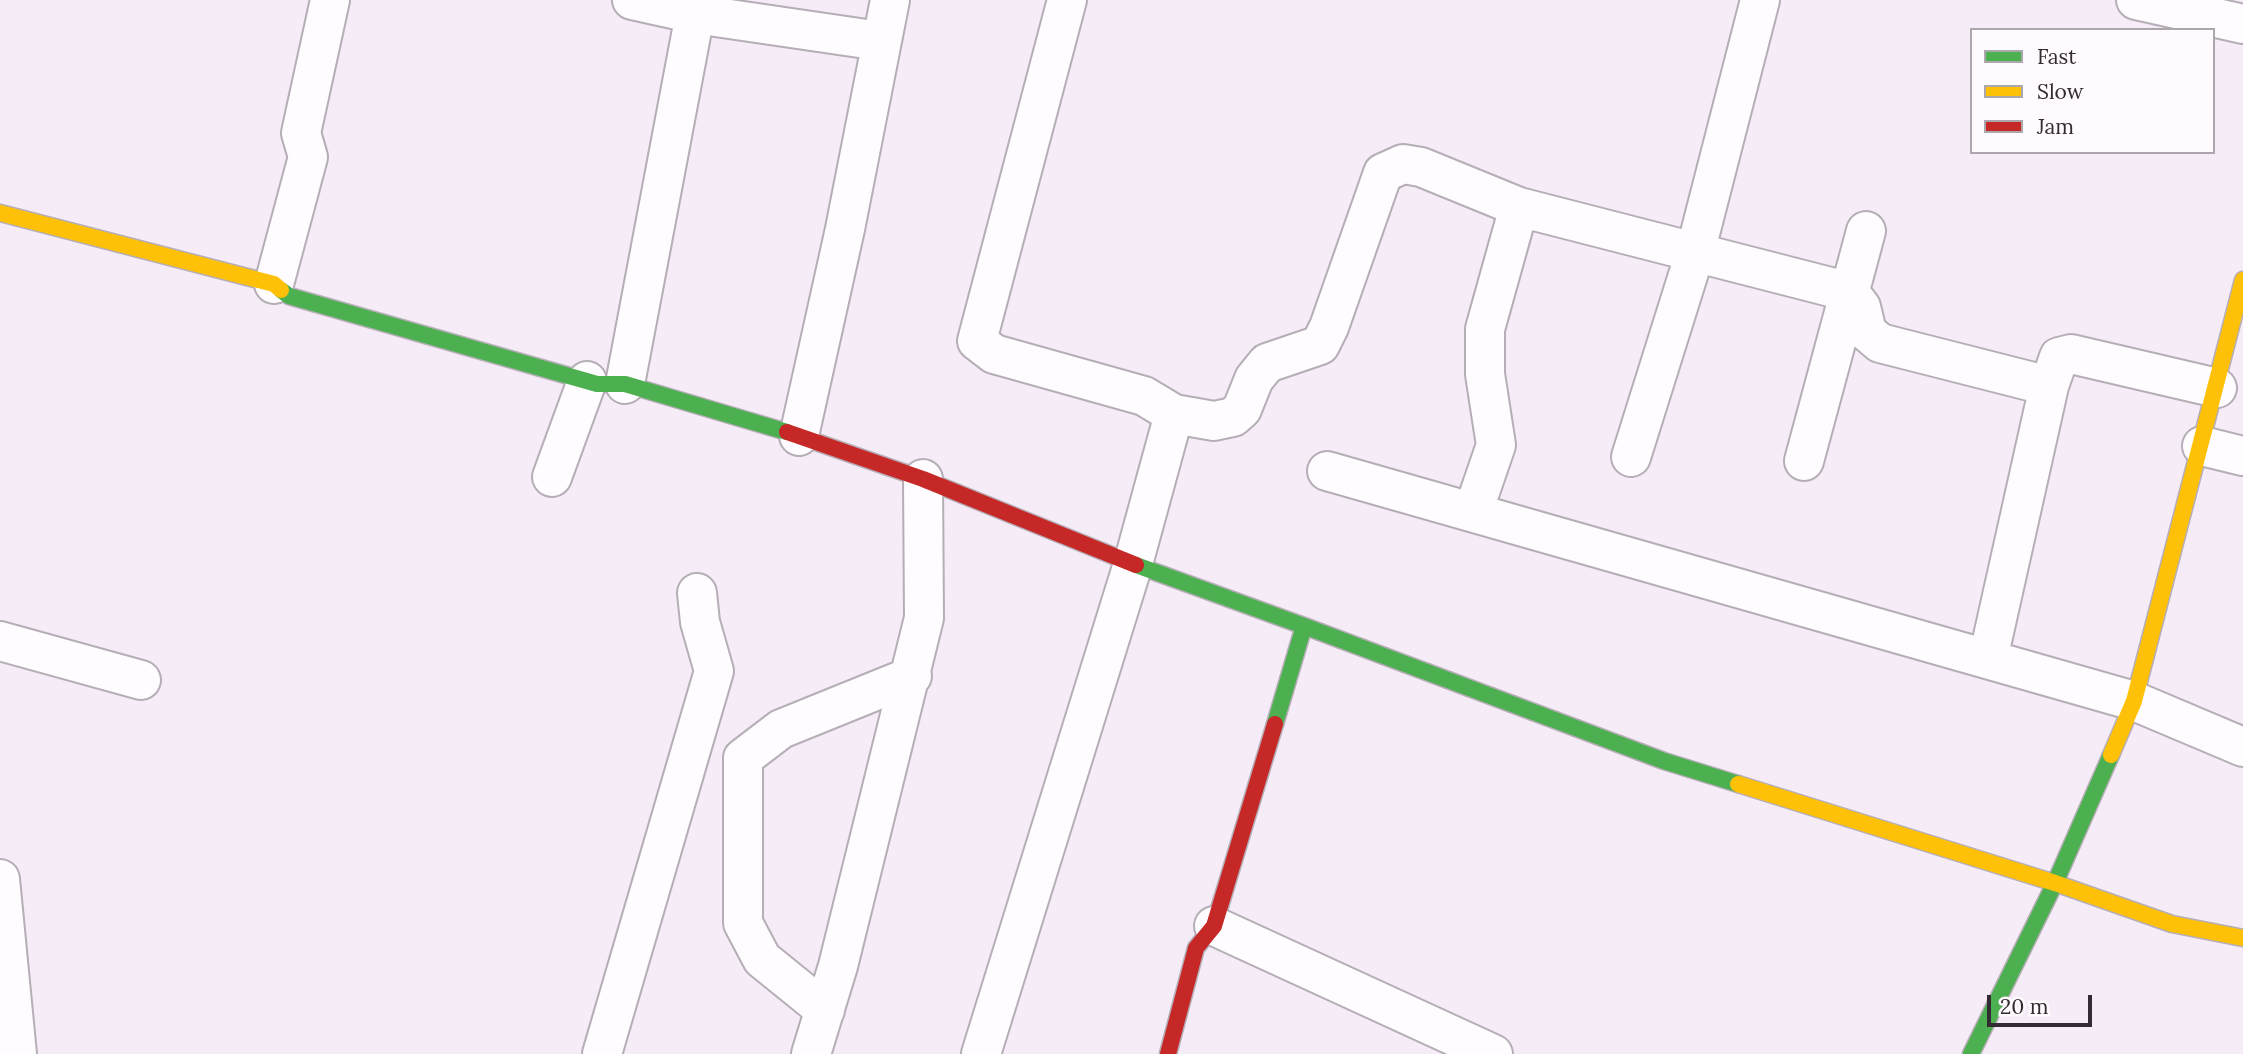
<!DOCTYPE html>
<html>
<head>
<meta charset="utf-8">
<style>
	body { margin:0 }
	#map { position:relative; width:2243px; height:1054px; overflow:hidden; background:#f6ecf7; font-family:Lora,serif }
	canvas { display:block }
	.legend { position:absolute; left:1970px; top:28px; width:245px; height:126px; box-sizing:border-box; background:#fefafe; border:2px solid #aca7ad; margin:0; padding:9px 12px; list-style:none; font-size:21px; color:#322b33 }
	.legend li { display:flex; align-items:center; gap:14px; height:35px }
	.legend b { width:35px; border:2px solid #aca7ad }
	.scale { position:absolute; left:1987px; top:995px; width:105px; height:32px; box-sizing:border-box; border:4px solid #322b33; border-top:0; padding-left:9px; font-size:21px; line-height:24px; white-space:nowrap; color:#322b33; -webkit-text-stroke:5px #fefafe; paint-order:stroke }
</style>
</head>
<body>
<div id="map">
<canvas width="2243" height="1054"></canvas>
<ul class="legend">
<li><b style="height:9px;background:#4caf50"></b>Fast</li>
<li><b style="height:9px;background:#ffc107"></b>Slow</li>
<li><b style="height:9px;background:#c62828"></b>Jam</li>
</ul>
<div class="scale">20 m</div>
</div>
<script>
const ctx = document.querySelector('canvas').getContext('2d');
ctx.lineJoin = 'round';
const shape = rows => new Path2D(rows.map(r => 'M' + r).join(''));
function stroke(path, color, width, dash) { ctx.strokeStyle = color; ctx.lineWidth = width; ctx.lineCap = dash ? 'butt' : 'round'; ctx.setLineDash(dash || []); ctx.stroke(path); }
const street = shape([
	[632,0,695,14,880,41],
	[2136,0,2243,24],
	[274,284,308,157,301,133,330,0],
	[625,384,695,14],
	[1174,414,1214,421,1233,417,1242,409,1254,379,1267,363,1320,345,1329,327,1383,173,1403,164,1421,167,1519,207,1842,290,1850,293,1861,307,1867,332,1880,343,2049,386,2059,357,2071,354,2217,388],
	[799,436,845,229,890,0],
	[2202,446,2243,456],
	[1631,457,1695,253,1760,0],
	[1804,461,1866,231],
	[1327,471,2134,701,2243,747],
	[552,477,587,381],
	[1473,512,1496,445,1485,374,1485,329,1519,207],
	[0,641,141,680],
	[1988,659,2049,386],
	[0,879,17,1054],
	[1214,926,1493,1054],
	[825,1010,762,959,743,923,743,758,781,729,912,676],
	[602,1054,714,671,700,622,697,593],
	[811,1054,838,966,924,618,923,479],
	[981,1054,1133,564,1174,414,1144,396,994,354,977,341,1067,0]
]);
const fast = shape([
	[281,290,289,296,597,384,625,384,787,432],
	[1136,565,1304,626],
	[1275,724,1304,626,1664,761,1738,784],
	[1971,1054,2055,883,2111,755]
]);
const slow = shape([
	[0,213,274,284,281,290],
	[2111,755,2134,701,2243,280],
	[1738,784,2055,883,2172,924,2243,938]
]);
const jam = shape([
	[787,432,923,479,1136,565],
	[1168,1054,1196,948,1214,926,1275,724]
]);
stroke(street, '#b5aeb6', 42);
stroke(fast, '#b5aeb6', 19);
stroke(slow, '#b5aeb6', 19);
stroke(jam, '#b5aeb6', 19);
stroke(street, '#fefcfe', 38);
stroke(fast, '#4caf50', 16);
stroke(slow, '#ffc107', 16);
stroke(jam, '#c62828', 16);
</script>
</body>
</html>
